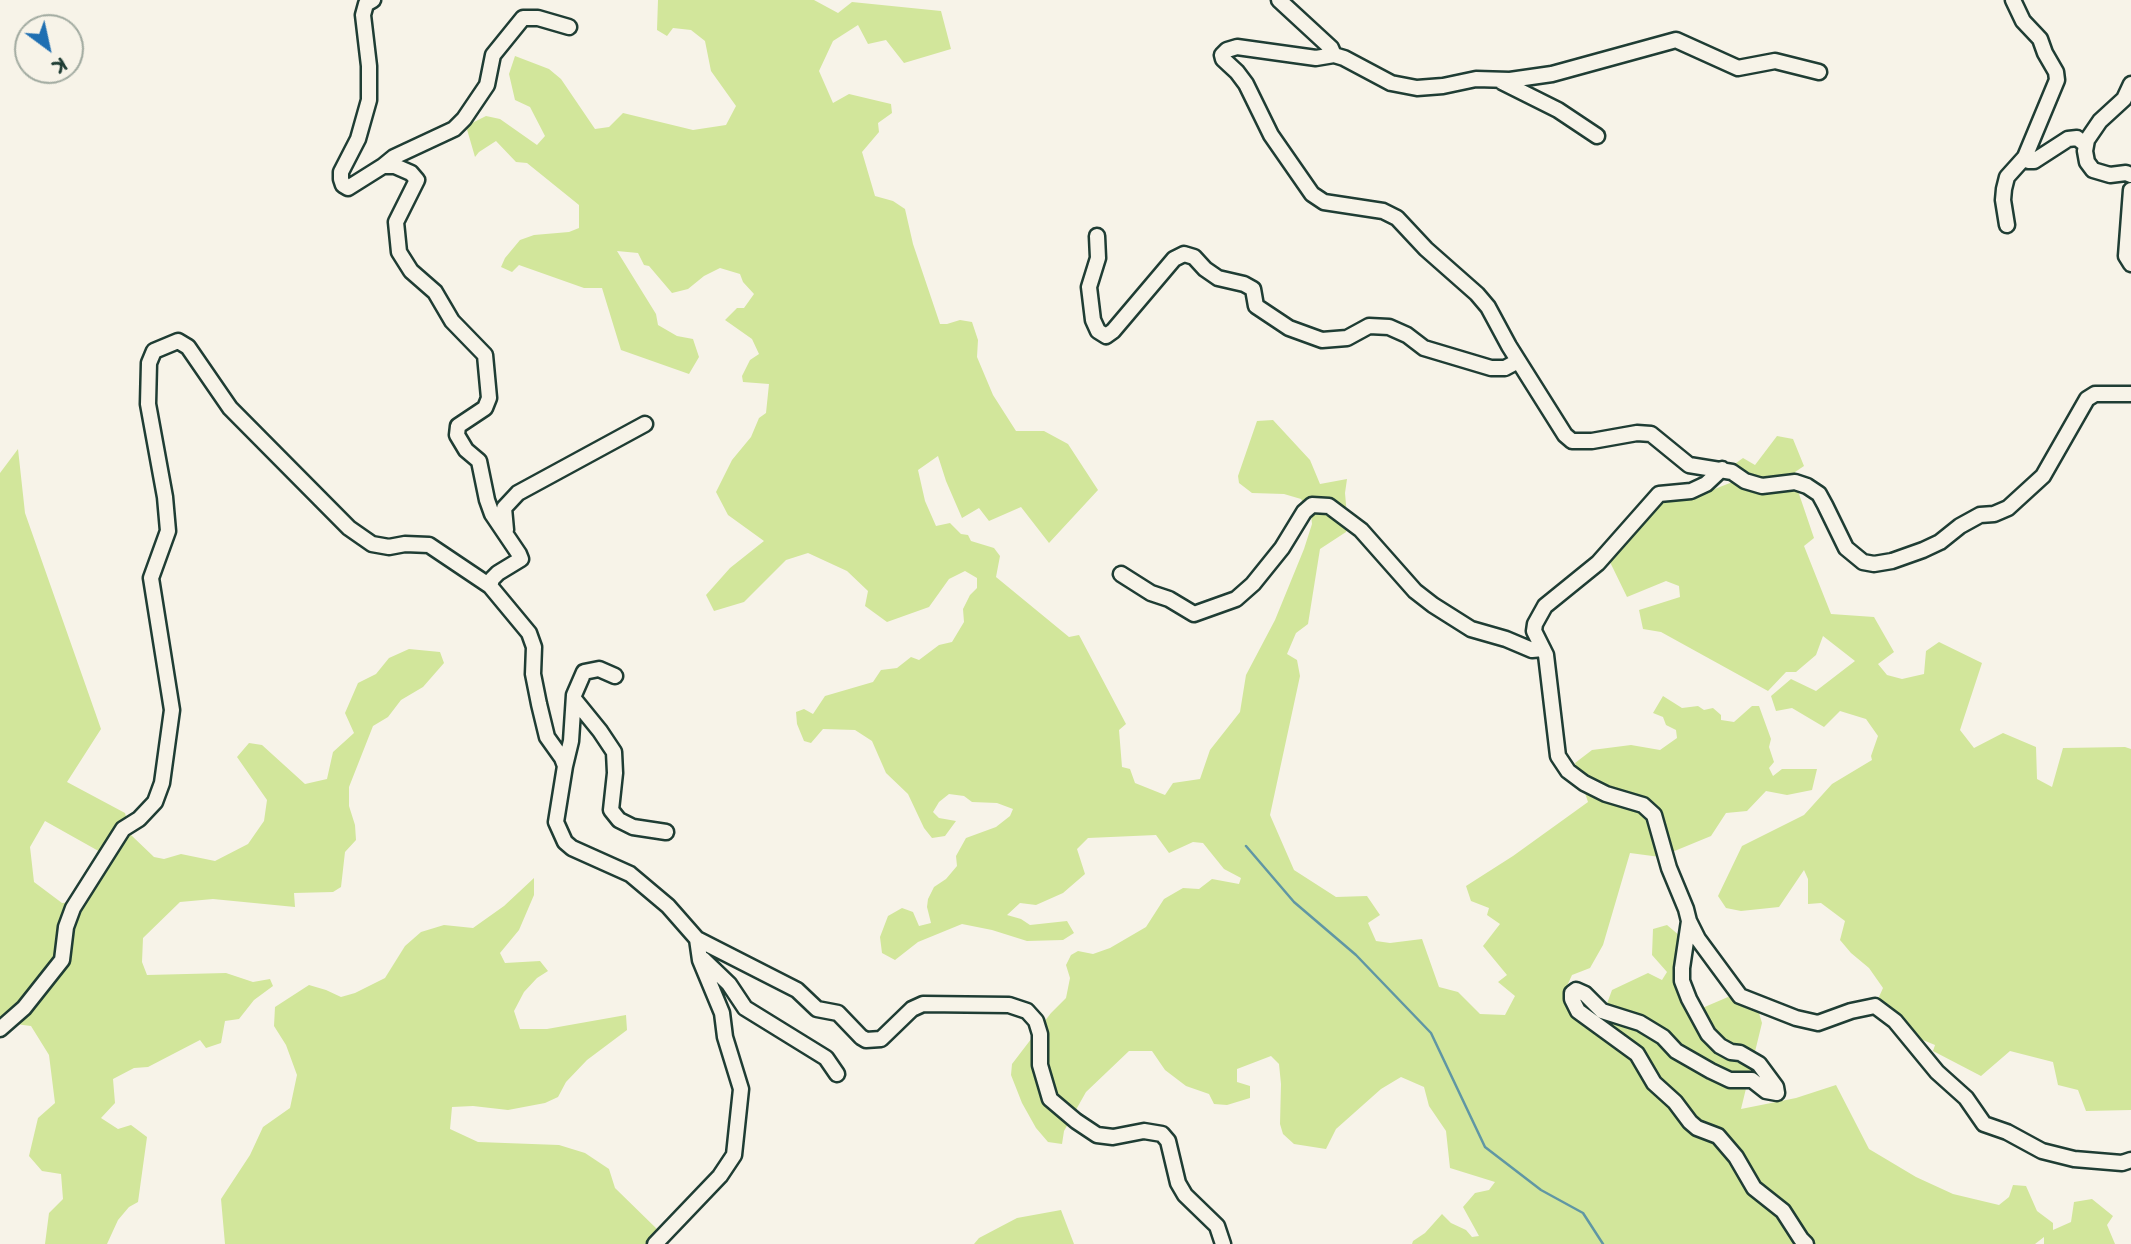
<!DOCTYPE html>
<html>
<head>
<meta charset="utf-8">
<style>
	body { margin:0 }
	#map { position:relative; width:2131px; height:1244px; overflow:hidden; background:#f7f3e8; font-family:"Shantell Sans",sans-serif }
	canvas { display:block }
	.north { position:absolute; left:14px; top:14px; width:70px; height:70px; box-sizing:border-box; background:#f7f3e8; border:2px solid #a1aaa0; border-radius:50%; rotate:147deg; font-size:19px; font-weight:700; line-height:28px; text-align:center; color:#1f3d34 }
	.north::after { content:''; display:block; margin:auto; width:24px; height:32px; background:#1f6fb2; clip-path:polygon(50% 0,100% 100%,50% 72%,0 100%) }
</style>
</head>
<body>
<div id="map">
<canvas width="2131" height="1244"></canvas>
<div class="north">K</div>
</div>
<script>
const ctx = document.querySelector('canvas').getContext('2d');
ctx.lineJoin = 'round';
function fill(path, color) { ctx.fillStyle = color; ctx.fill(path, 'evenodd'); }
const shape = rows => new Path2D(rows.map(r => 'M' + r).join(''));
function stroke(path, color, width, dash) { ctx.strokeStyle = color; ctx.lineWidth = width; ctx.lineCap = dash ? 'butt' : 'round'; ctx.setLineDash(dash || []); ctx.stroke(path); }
fill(shape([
	[658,0,814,0,838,13,852,2,941,11,951,49,904,63,886,40,868,44,858,25,833,41,819,71,833,103,849,94,891,104,892,113,878,123,879,132,862,152,875,196,893,201,905,209,913,244,940,324,947,324,960,320,972,322,978,340,977,357,993,395,1016,431,1044,431,1068,444,1098,490,1049,543,1021,507,989,521,979,508,962,518,946,481,938,456,918,470,925,501,936,526,950,523,961,534,968,535,971,541,994,548,1000,556,996,577,1069,637,1079,635,1126,724,1119,730,1122,767,1130,769,1135,783,1165,795,1173,783,1200,779,1210,750,1240,712,1246,675,1275,620,1304,549,1312,524,1311,515,1301,499,1284,494,1252,493,1239,483,1238,476,1257,421,1273,420,1310,460,1320,484,1347,479,1345,493,1348,527,1346,532,1320,549,1308,624,1296,633,1287,654,1297,660,1300,676,1270,815,1294,870,1336,897,1367,896,1380,915,1368,923,1376,941,1390,943,1422,939,1439,987,1458,992,1480,1014,1505,1015,1515,996,1498,982,1507,975,1483,946,1500,924,1487,915,1489,908,1471,901,1466,886,1513,856,1588,802,1575,763,1592,750,1631,745,1660,750,1677,738,1676,730,1666,725,1663,717,1653,713,1663,696,1682,708,1698,706,1704,710,1713,708,1721,715,1721,720,1734,722,1752,706,1759,706,1771,739,1769,747,1774,762,1769,768,1773,776,1782,769,1817,769,1812,790,1787,795,1766,791,1747,811,1726,813,1711,836,1660,857,1630,853,1603,945,1590,968,1572,975,1567,986,1564,998,1571,1009,1601,1020,1612,990,1648,973,1662,980,1667,972,1652,955,1653,929,1667,925,1680,936,1693,1012,1728,997,1736,999,1759,1013,1762,1023,1741,1109,1796,1098,1836,1085,1869,1149,1916,1177,1953,1194,1999,1205,2009,1197,2013,1185,2026,1186,2037,1211,2053,1223,2053,1230,2071,1222,2074,1202,2092,1199,2113,1216,2107,1225,2115,1244,2044,1244,2044,1237,2035,1244,1412,1244,1413,1241,1425,1233,1442,1214,1451,1223,1466,1230,1472,1237,1479,1236,1463,1207,1475,1193,1489,1190,1495,1182,1450,1168,1446,1131,1429,1106,1424,1087,1401,1077,1381,1089,1336,1129,1326,1149,1294,1144,1283,1134,1280,1124,1281,1084,1279,1064,1271,1056,1237,1069,1237,1082,1250,1086,1250,1098,1227,1105,1214,1104,1209,1094,1186,1086,1165,1070,1152,1051,1129,1051,1086,1092,1064,1131,1062,1144,1048,1142,1036,1128,1022,1103,1011,1075,1012,1064,1051,1013,1066,998,1070,978,1066,965,1071,955,1078,951,1093,954,1110,948,1146,927,1164,899,1183,888,1199,889,1212,879,1239,884,1241,878,1224,869,1203,843,1193,842,1169,853,1156,835,1088,838,1077,849,1085,874,1063,893,1036,905,1020,903,1007,915,1021,919,1030,925,1067,921,1074,933,1063,940,1027,941,992,930,962,924,918,942,895,960,882,953,880,937,888,916,902,908,913,912,919,926,931,923,927,907,928,899,934,887,946,879,957,866,956,856,966,838,996,827,1010,816,1013,809,997,803,972,802,964,796,949,794,939,802,933,812,939,818,956,821,945,836,932,838,924,828,908,794,886,773,872,741,855,730,823,729,811,743,804,741,797,724,796,712,804,709,813,714,825,696,873,682,881,670,897,668,911,657,919,660,939,645,952,642,964,622,963,609,970,595,977,588,977,578,965,571,949,579,929,607,887,622,865,606,868,591,847,571,808,553,786,560,744,602,714,611,706,595,730,568,764,541,728,515,716,492,732,460,751,437,759,418,766,413,769,384,743,382,742,376,750,360,759,354,752,339,725,320,737,308,744,308,754,294,743,282,740,274,720,268,704,276,688,289,672,293,649,266,644,265,638,253,617,251,656,314,658,325,677,336,693,339,699,357,689,374,621,350,602,288,584,288,519,265,512,272,501,267,505,258,520,240,534,235,569,232,579,228,579,205,527,163,516,162,496,141,479,152,475,157,466,126,486,116,500,119,537,145,545,136,530,107,515,100,509,74,515,56,549,69,561,79,595,129,609,127,623,113,693,130,726,125,736,106,711,71,705,41,691,30,673,28,667,36,657,30],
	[1777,436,1793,439,1804,466,1795,472,1798,491,1814,538,1804,546,1831,614,1874,617,1894,652,1878,664,1887,675,1902,679,1924,674,1926,651,1939,642,1982,663,1960,730,1974,748,2003,733,2036,747,2037,779,2052,787,2063,748,2125,747,2131,749,2131,1110,2086,1111,2078,1090,2058,1085,2053,1062,2010,1051,1981,1076,1933,1051,1935,1045,1913,1036,1892,1009,1878,999,1883,988,1869,968,1851,953,1840,940,1845,921,1821,903,1808,904,1808,879,1804,870,1779,907,1741,911,1726,908,1718,896,1742,846,1804,815,1832,784,1872,760,1871,756,1878,736,1866,719,1840,711,1824,727,1792,708,1776,711,1771,696,1791,679,1816,691,1855,661,1823,636,1816,655,1796,672,1786,672,1768,691,1661,632,1643,629,1639,610,1680,597,1679,586,1666,581,1627,597,1609,560,1660,501,1702,494,1735,481,1732,466,1743,458,1755,465],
	[18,449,25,513,101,729,67,782,125,813,131,835,154,857,164,859,181,854,215,861,248,844,264,821,267,800,237,757,249,743,262,745,305,784,327,779,333,752,354,733,345,713,358,683,376,674,389,658,409,649,440,652,444,663,423,687,401,700,388,717,373,726,349,787,349,806,355,825,356,840,345,852,341,887,333,892,294,893,295,907,213,899,180,902,143,938,142,962,147,975,226,973,253,982,270,979,273,986,254,1000,239,1019,225,1021,221,1043,206,1048,200,1040,148,1067,134,1068,113,1079,115,1103,101,1118,118,1129,131,1125,147,1137,138,1202,129,1207,118,1220,107,1244,45,1244,49,1213,63,1199,61,1174,42,1171,29,1156,38,1118,55,1103,49,1055,31,1026,0,1022,0,473],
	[45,821,111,858,84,901,62,903,34,882,30,847],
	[534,878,534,895,519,930,500,953,505,963,540,961,548,971,537,978,524,992,514,1011,520,1029,547,1029,626,1015,627,1030,587,1060,566,1082,558,1097,545,1103,508,1110,473,1106,452,1107,450,1129,478,1142,559,1145,585,1153,609,1169,615,1188,659,1231,646,1244,225,1244,221,1199,250,1155,263,1127,290,1108,297,1075,286,1045,274,1026,275,1007,309,985,326,990,341,997,355,993,385,978,405,946,421,932,444,925,473,928,504,906],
	[1061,1210,1074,1244,974,1244,979,1238,1017,1218]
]), '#d2e69b');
stroke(shape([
	[1246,846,1294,902,1356,955,1431,1033,1485,1147,1541,1190,1583,1213,1603,1244]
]), '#6097a4', 2.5);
const minor = shape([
	[373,0,366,4,363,15,369,66,369,100,358,139,341,172,341,179,343,185,348,188,383,166,395,166,411,173,417,180,396,222,399,252,411,271,435,292,452,321,485,355,489,398,485,408,458,426,457,435,466,450,479,461,487,500,492,514,519,554,521,559,498,573,492,579,490,586,529,633,534,647,533,674,539,704,547,737,562,758,565,766,556,822,565,842,572,848,630,874,668,906,697,939,797,990,817,1009,838,1013,861,1037,866,1040,881,1039,912,1009,923,1004,1009,1005,1027,1011,1036,1021,1040,1034,1040,1065,1050,1099,1076,1121,1097,1135,1113,1137,1144,1131,1162,1134,1168,1141,1178,1183,1185,1195,1217,1226,1223,1244],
	[1279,0,1331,48,1334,55],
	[2013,0,2023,21,2040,39,2045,53,2056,72,2057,80,2025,157,2028,161,2034,161,2068,139,2077,138,2086,145],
	[1819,72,1775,61,1738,68,1676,40,1552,74,1510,80,1476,79,1443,86,1417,88,1391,83,1344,58,1334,55,1316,58,1237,47,1227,50,1222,55,1223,59,1237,72,1246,84,1271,135,1312,194,1324,202,1383,211,1397,218,1426,249,1477,294,1488,307,1509,346,1565,435,1572,441,1592,441,1637,433,1651,434,1689,465,1732,472,1745,481,1762,486,1795,482,1807,486,1819,494,1825,505,1846,548,1863,562,1874,564,1892,561,1923,550,1940,542,1960,526,1980,515,1994,514,2008,508,2043,476,2087,399,2095,394,2131,394],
	[1502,82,1558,110,1597,136],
	[2131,84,2124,99,2100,121,2087,140,2085,151,2087,162,2093,170,2110,175,2126,173,2131,175],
	[383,166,394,157,454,129,464,119,487,85,493,55,523,18,538,18,569,27],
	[2131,190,2126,256,2131,264],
	[2007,225,2003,200,2004,189,2007,177,2025,157],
	[1097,236,1098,258,1089,287,1093,320,1098,331,1106,336,1113,331,1174,259,1184,254,1194,257,1205,269,1218,278,1244,284,1253,289,1256,306,1289,328,1322,340,1347,338,1369,326,1389,327,1407,335,1424,348,1491,368,1505,368,1518,361],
	[1722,469,1706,484,1691,491,1659,494,1598,563,1545,606,1535,624,1534,631,1546,655,1558,756,1568,771,1584,783,1606,794,1643,805,1654,815,1669,868,1686,909,1689,921,1682,968,1682,981,1689,999,1708,1034,1720,1046,1731,1052,1740,1053,1759,1064,1776,1087,1777,1093,1766,1091,1752,1080,1730,1080,1711,1071,1676,1051,1663,1037,1640,1023,1602,1011,1585,994,1576,990,1572,993,1572,999,1578,1011,1637,1054,1654,1083,1675,1102,1690,1122,1697,1128,1718,1136,1736,1157,1754,1188,1783,1211,1801,1239,1806,1244],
	[506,530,504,508,518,493,645,424],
	[1121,574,1151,593,1169,599,1194,614,1236,599,1253,584,1282,548,1304,512,1312,505,1329,506,1361,530,1415,591,1433,605,1471,629,1506,639,1532,650,1543,649],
	[574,699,600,731,614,752,615,773,611,810,619,820,633,827,666,832],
	[565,766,571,741,574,695,584,672,599,669,615,676],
	[1689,921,1698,939,1740,996,1796,1018,1818,1023,1851,1011,1875,1006,1895,1021,1937,1072,1966,1098,1984,1124,2007,1132,2042,1151,2074,1159,2122,1163,2131,1160],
	[703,959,729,984,745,1008,826,1058,837,1074],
	[0,1029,24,1008,62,960,66,927,73,908,123,829,139,819,155,802,162,783,172,710,151,578,168,531,165,497,148,404,149,363,154,351,178,341,188,347,230,408,349,528,372,544,389,547,405,544,429,545,490,586],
	[655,1244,720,1176,734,1155,741,1089,725,1037,722,1013,700,960,697,939]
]);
stroke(minor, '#1f3d34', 19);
stroke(minor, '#f7f3e8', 14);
</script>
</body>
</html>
